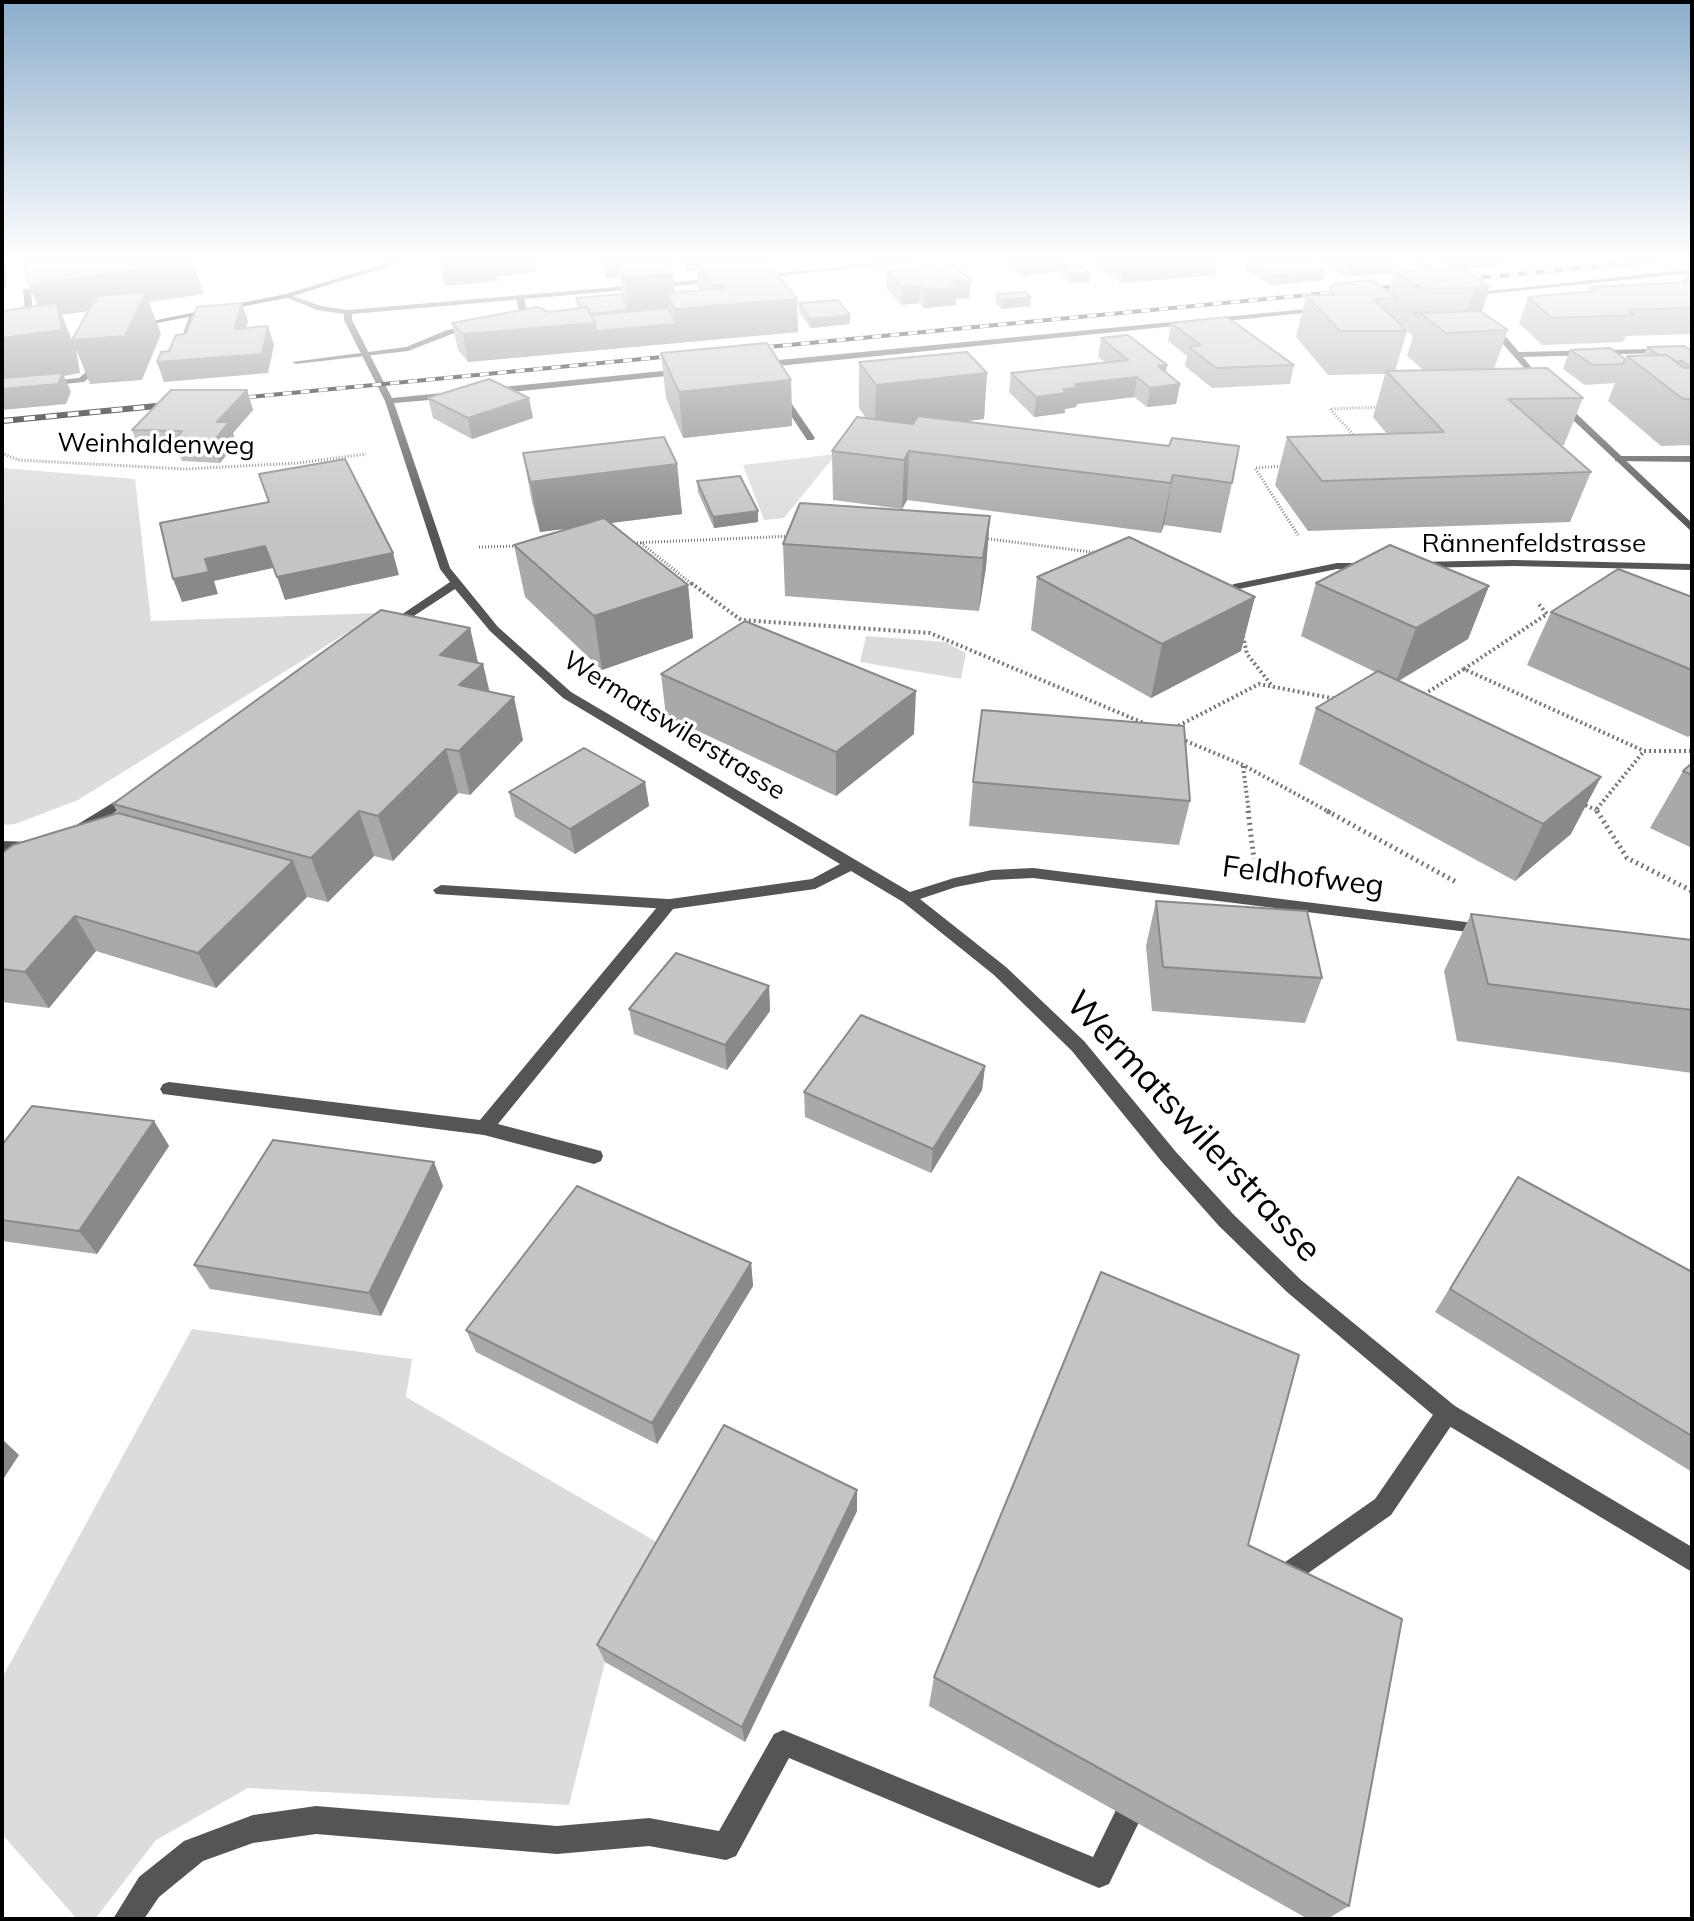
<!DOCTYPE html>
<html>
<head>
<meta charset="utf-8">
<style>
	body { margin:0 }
	#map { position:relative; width:1694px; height:1921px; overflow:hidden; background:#fff; font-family:Mulish,sans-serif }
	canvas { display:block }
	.frame { position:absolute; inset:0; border:4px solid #000; pointer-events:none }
</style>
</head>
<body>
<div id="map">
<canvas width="1694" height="1921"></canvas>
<div class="frame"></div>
</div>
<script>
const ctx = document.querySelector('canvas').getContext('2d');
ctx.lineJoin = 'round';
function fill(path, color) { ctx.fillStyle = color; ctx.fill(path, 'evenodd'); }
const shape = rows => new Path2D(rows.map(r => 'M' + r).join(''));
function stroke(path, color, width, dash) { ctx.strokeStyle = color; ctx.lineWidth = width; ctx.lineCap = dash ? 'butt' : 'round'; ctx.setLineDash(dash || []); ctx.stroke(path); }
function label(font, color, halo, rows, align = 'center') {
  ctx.font = font + ' Mulish,sans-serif'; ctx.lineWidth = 7; ctx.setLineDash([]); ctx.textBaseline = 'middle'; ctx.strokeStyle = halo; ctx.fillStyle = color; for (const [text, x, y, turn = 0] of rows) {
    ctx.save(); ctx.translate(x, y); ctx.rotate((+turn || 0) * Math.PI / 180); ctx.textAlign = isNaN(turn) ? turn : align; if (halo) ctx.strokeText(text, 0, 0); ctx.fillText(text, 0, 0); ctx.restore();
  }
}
fill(shape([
	[836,454,784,518,764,520,743,465],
	[2,468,135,479,151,621,379,613,78,800,15,824,2,825],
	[866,636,945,642,966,653,961,679,860,662],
	[192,1329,412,1359,406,1397,669,1549,605,1662,569,1805,248,1788,156,1840,95,1919,77,1919,2,1834,2,1678]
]), '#dcdcdc');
stroke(shape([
	[1357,439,1330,409,1380,407],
	[2,453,18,460,185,469,298,463,366,454],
	[1284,466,1255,468,1298,535],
	[982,538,1099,553],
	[631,543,793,536],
	[641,543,693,585],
	[479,547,521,546]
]), '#777', 3, [1, 2]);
stroke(shape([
	[691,583,741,620,930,633,1146,724],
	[1243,636,1247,654,1273,687],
	[1464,669,1547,614,1537,602],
	[1420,697,1464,669,1644,751,1692,751],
	[1174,728,1259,684,1336,699],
	[1181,739,1243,765,1331,813],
	[1243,766,1249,813],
	[1581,803,1596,810],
	[1598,813,1596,810,1644,751]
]), '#777', 4, [2, 3]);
stroke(shape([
	[1248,811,1254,859],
	[1327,811,1456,882],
	[1597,811,1627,858,1692,891]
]), '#777', 5, [2, 4]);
fill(shape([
	[2,261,7,261,6,287,2,289,2,261],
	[52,285,52,289,31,292,34,329,27,331,23,290,52,285],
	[520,296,524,298,529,320,525,322,521,320,516,298,520,296],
	[194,313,198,315,182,353,175,355,190,315,194,313],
	[474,325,477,329,452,334,408,351,296,364,292,362,406,347,447,330,474,325],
	[86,355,93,357,93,374,84,382,44,386,44,382,47,381,79,378,85,373,86,355],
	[777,391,783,391,815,438,813,440,807,440,776,393,777,391],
	[1618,456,1692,456,1692,462,1615,461,1615,457,1618,456],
	[441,885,668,899,676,904,668,909,436,894,433,890,441,885],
	[1447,1402,1455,1406,1458,1413,1455,1420,1391,1515,1294,1583,1289,1590,1281,1594,1273,1590,1269,1582,1278,1567,1375,1499,1439,1406,1447,1402],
	[783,1730,1093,1857,1117,1808,1127,1804,1137,1808,1141,1818,1109,1884,1099,1888,789,1758,736,1856,726,1860,649,1846,557,1854,316,1834,253,1843,203,1861,159,1897,144,1919,113,1919,139,1877,184,1841,253,1815,316,1806,557,1826,649,1818,719,1831,774,1734,783,1730]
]), '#555');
fill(shape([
	[894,261,923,261,758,278,754,276,894,261],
	[1414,261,1422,261,1450,280,1443,282,1414,261],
	[1692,269,1692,273,1467,296,1463,294,1692,269],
	[722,278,719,282,352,314,352,320,392,398,453,392,457,395,453,398,394,403,450,568,498,627,571,692,910,892,954,878,992,870,1033,868,1490,925,1492,929,1490,933,1484,934,1033,878,992,880,956,887,920,899,1006,967,1084,1041,1176,1152,1233,1214,1301,1280,1455,1406,1692,1547,1692,1572,1439,1420,1287,1292,1219,1226,1162,1162,1072,1051,994,975,903,902,851,871,815,889,673,909,498,1124,601,1151,603,1156,601,1161,594,1164,484,1135,163,1094,160,1089,163,1084,169,1082,480,1120,663,900,812,879,840,864,563,698,490,631,455,589,394,629,386,629,386,625,450,582,440,569,385,401,344,320,344,314,317,310,283,296,287,294,321,306,348,310,722,278],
	[1327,307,1324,311,758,368,754,365,758,362,1327,307],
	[1488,323,1494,323,1519,352,1692,348,1692,352,1523,357,1544,383,1540,386,1488,327,1488,323],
	[683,369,686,370,686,374,492,394,488,391,492,388,683,369],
	[1556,400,1562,400,1692,523,1692,532,1556,404,1556,400],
	[1514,560,1692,564,1692,570,1514,566,1418,568,1413,565,1418,562,1514,560],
	[1337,563,1370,563,1375,566,1370,569,1337,569,1234,590,1228,587,1234,584,1337,563],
	[132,791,137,792,139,795,137,798,80,835,70,835,68,832,70,829,132,791],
	[2,841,32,842,39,847,32,852,2,851,2,841]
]), '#555');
fill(shape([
	[394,261,405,261,287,298,136,327,132,325,286,294,394,261]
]), '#222');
const railFar1 = shape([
	[1455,280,1654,261],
	[747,349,1411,285],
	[229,399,683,355],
	[166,405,177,404]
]);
const rail = shape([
	[2,421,177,404]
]);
stroke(railFar1, '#000', 4);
stroke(rail, '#000', 6);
stroke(railFar1, '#fff', 3, [9]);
stroke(rail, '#fff', 4, [11]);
fill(shape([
	[599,261,666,261,675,293,698,290,697,270,688,271,681,261,767,261,797,299,798,332,468,362,458,350,452,323,578,308,576,298,622,294,620,277,606,278],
	[1006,261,1064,261,1064,266,1090,273,1089,282,1071,283,1060,275,1061,270,1023,277],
	[1095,261,1218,261,1215,275,1121,283,1094,263],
	[1247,261,1309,261,1325,271,1323,280,1271,285,1246,269],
	[1319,261,1394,261,1391,273,1346,277],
	[1436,261,1500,261,1498,266,1462,270,1490,287,1482,312,1508,330,1494,369,1583,398,1564,445,1560,445,1591,472,1570,522,1308,531,1275,485,1287,437,1387,434,1373,417,1385,374,1328,375,1296,337,1306,295,1328,295,1330,288,1388,292,1394,273,1447,267],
	[1402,325,1408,329,1407,331,1413,336,1407,356,1424,371,1395,371,1407,331],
	[1691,261,1692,261,1692,334,1626,336,1623,342,1542,345,1519,323,1528,297,1589,292,1591,287,1681,283],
	[886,271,969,298,956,299,956,305,924,308,919,303,901,305,886,288],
	[996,294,1030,306,1002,309,996,304],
	[799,303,850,315,850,324,811,328,799,313],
	[1171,323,1294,365,1290,384,1212,388,1185,366,1187,356,1168,341],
	[1101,338,1167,365,1166,373,1180,384,1176,404,1147,407,1134,397,1077,404,1076,407,1065,409,1065,413,1034,417,1009,392,1011,373,1105,362,1098,357],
	[1647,347,1692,351,1692,445,1661,446,1608,401,1615,383,1585,385,1563,369,1570,350,1625,359,1627,356,1644,355],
	[661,353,791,380,792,426,683,438,666,398],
	[859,362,987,373,984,419,962,422,1232,483,1221,533,1164,525,1161,533,907,500,902,509,833,500,832,451,866,418,859,408],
	[247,390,253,410,233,433,236,443,220,463,182,461,178,451,140,451,132,430],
	[428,398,533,418,472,439,433,418],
	[523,453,677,464,682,514,610,523,688,585,693,638,602,670,525,597,514,545,570,528,540,532,532,502],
	[697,481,758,511,758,522,714,528,698,492],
	[990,516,986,567,979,611,785,596,783,544],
	[1037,577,1241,651,1151,698,1031,630],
	[1316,583,1489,586,1468,639,1399,681,1571,834,1515,881,1299,764,1316,708,1375,672,1301,636],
	[1692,597,1692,734,1688,737,1527,665,1551,612],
	[470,628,478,663,483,664,489,692,523,740,470,795,458,793,393,861,374,856,328,902,307,897,216,988,96,951,49,1008,2,1002,2,853,118,813,113,804],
	[661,674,914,734,836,796,666,716],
	[1692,763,1692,848,1650,828,1683,771],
	[645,782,649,806,575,854,515,817,509,792],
	[973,782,1190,801,1179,845,969,826],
	[1156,901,1322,978,1305,1023,1152,1011,1146,946],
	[1471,914,1692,1010,1692,1073,1457,1041,1444,971],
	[769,986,770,1011,727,1070,634,1034,629,1009],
	[985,1066,982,1090,931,1173,805,1117,804,1092],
	[154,1121,169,1146,97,1254,2,1241,2,1145],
	[1518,1177,1692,1272,1692,1472,1435,1312],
	[443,1186,381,1316,210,1289,194,1265],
	[751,1263,753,1286,657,1444,476,1352,466,1330],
	[857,1511,745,1742,605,1662,597,1645],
	[934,1677,1349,1906,1327,1919,1308,1919,929,1706]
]), '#a9a9a9');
fill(shape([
	[440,261,535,261,537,272,497,277,498,281,445,286],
	[604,261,650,261,618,263,620,277,606,278],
	[687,261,749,261,696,263,697,270,688,271],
	[1064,261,1064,268,1061,266,1061,270,1023,277,1024,268],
	[1177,261,1218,261,1215,275,1121,283,1123,266],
	[1351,261,1394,261,1391,273,1346,277],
	[1500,261,1498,266,1453,270,1456,262],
	[193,262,204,294,149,302,161,334,142,380,90,384,76,349,80,373,64,376,71,392,66,404,2,410,2,338,42,318,29,285],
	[141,303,72,340,62,315],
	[1325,271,1323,280,1271,285,1273,276],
	[1090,273,1089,282,1071,283,1072,274],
	[673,274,677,309,712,306,711,285,722,284,723,305,797,299,798,332,468,362,463,334,595,323,676,324,674,309,668,293,670,316,588,315,628,310,625,278],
	[971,280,969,298,956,299,956,305,924,308,925,290,951,282],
	[920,285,919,303,901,305,902,287],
	[1490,287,1478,323,1463,323,1475,288],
	[1031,297,1030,306,1002,309,1002,300],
	[242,303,248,321,240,348,234,329],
	[850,315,850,324,811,328,810,319],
	[268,326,274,345,268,373,164,382,157,362],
	[1167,365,1164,385,1158,366],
	[987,373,984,419,875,431,876,385],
	[1137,377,1134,397,1077,404,1076,407,1065,409,1065,413,1034,417,1036,397,1075,384],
	[791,380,792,426,683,438,679,392],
	[1180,384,1176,404,1147,407,1150,388],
	[247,390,253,410,233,433,236,443,220,463,213,442,217,422],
	[529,398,533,418,472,439,468,418],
	[909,451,907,500,902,509,904,460],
	[677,464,682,514,540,532,530,482],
	[1173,475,1164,525,1161,533,1171,483],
	[758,511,758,522,714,528,713,517],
	[990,516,986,567,979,611,983,558],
	[265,546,273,568,214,581,218,594,182,602,173,579,205,559],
	[393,553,399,575,285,600,277,577],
	[688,585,693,638,602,670,594,616],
	[1489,586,1468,639,1396,682,1416,628],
	[1255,597,1241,651,1151,698,1162,644],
	[470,628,479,667,483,664,493,706,470,728,440,655],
	[916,691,914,734,836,796,836,752],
	[514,697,523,740,470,795,459,751],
	[446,749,458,793,393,861,378,816],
	[1601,777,1571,834,1515,881,1543,824],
	[645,782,649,806,575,854,570,829],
	[359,811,374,856,328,902,311,858],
	[293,861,307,897,216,988,198,953],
	[75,916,96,951,49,1008,25,972],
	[769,986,770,1011,727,1070,725,1045],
	[985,1066,982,1090,931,1173,933,1149],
	[154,1121,169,1146,97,1254,79,1231],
	[434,1162,443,1186,381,1316,369,1293],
	[751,1263,753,1286,657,1444,652,1423],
	[2,1439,19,1455,2,1481],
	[857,1490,857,1511,745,1742,742,1727]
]), '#898989');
const building = shape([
	[32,261,193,261,193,262,29,285,24,262,32,261],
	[638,261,666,261,673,274,625,278,618,263,638,261],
	[716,261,767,261,797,299,674,309,668,293,725,288,722,284,711,285,696,263,716,261],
	[1016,261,1064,261,1024,268,1016,261],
	[1117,261,1177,261,1123,266,1117,261],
	[1250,261,1309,261,1325,271,1273,276,1250,261],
	[953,265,971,280,951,282,957,287,925,290,920,285,902,287,886,271,953,265],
	[1079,265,1090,273,1072,274,1061,266,1079,265],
	[1449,267,1464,270,1490,287,1424,289,1394,273,1449,267],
	[1372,280,1397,298,1374,299,1407,331,1340,331,1306,295,1336,295,1330,288,1335,284,1372,280],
	[1692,282,1692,308,1627,310,1634,315,1552,318,1528,297,1595,291,1591,287,1692,282],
	[146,292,125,336,72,340,97,296,146,292],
	[1025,292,1031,297,1002,300,996,294,1025,292],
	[622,294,628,310,590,314,587,307,580,308,576,298,622,294],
	[838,300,850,315,810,319,799,303,838,300],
	[57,303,62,330,2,338,2,311,57,303],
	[242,303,234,329,268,326,262,354,157,362,161,352,169,351,176,335,186,334,197,307,242,303],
	[538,307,548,312,587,307,595,323,463,334,452,323,538,307],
	[669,308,676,324,596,331,595,323,591,315,669,308],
	[1465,311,1466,311,1420,313,1419,318,1413,313,1465,311],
	[1480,311,1508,330,1446,333,1420,313,1480,311],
	[1227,317,1294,365,1216,368,1189,347,1201,345,1171,323,1227,317],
	[1128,335,1167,365,1158,366,1180,384,1150,388,1137,377,1075,384,1079,388,1063,389,1067,393,1036,397,1011,373,1128,360,1101,338,1128,335],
	[767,343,791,380,679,392,661,353,767,343],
	[1684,346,1692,351,1692,368,1682,361,1676,362,1667,355,1659,355,1647,347,1684,346],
	[1610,348,1625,359,1623,364,1593,365,1570,350,1610,348],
	[967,352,987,373,876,385,859,362,967,352],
	[1667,355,1684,368,1692,368,1692,399,1683,399,1627,356,1667,355],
	[1547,368,1583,398,1508,399,1591,472,1322,481,1287,437,1444,432,1386,371,1547,368],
	[63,373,58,384,2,389,2,378,63,373],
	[489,379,529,398,468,418,428,398,489,379],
	[171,390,247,390,217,422,229,422,213,442,174,441,182,431,132,430,171,390],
	[918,416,1169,446,1172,438,1239,446,1232,483,1173,475,1171,483,909,451,904,460,832,451,857,417,913,424,918,416],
	[664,437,677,464,530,482,523,453,664,437],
	[345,459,393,553,277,577,265,546,205,559,209,572,173,579,160,523,269,502,259,474,345,459],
	[740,476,758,511,713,517,697,481,740,476],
	[800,503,990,516,983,558,783,544,800,503],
	[604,518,688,585,594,616,514,545,604,518],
	[1129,537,1255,597,1162,644,1037,577,1129,537],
	[1390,545,1489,586,1416,628,1316,583,1390,545],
	[1618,569,1692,597,1692,670,1551,612,1618,569],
	[381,610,470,628,440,655,483,664,459,685,514,697,459,751,446,749,378,816,359,811,311,858,113,804,381,610],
	[745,621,916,691,836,752,661,674,745,621],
	[1378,671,1601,777,1543,824,1316,708,1378,671],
	[982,710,1184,726,1190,801,973,782,982,710],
	[584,748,645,782,570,829,509,792,584,748],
	[1692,763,1692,775,1683,771,1692,763],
	[118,813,293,861,198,953,75,916,25,972,2,969,2,853,13,845,118,813],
	[1156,901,1307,911,1322,978,1163,967,1156,901],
	[1471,914,1692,940,1692,1010,1488,984,1471,914],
	[676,953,769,986,725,1045,629,1009,676,953],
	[861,1015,985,1066,933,1149,804,1092,861,1015],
	[32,1106,154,1121,79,1231,2,1220,2,1145,32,1106],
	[273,1140,434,1162,369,1293,194,1265,273,1140],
	[1518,1177,1692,1272,1692,1436,1450,1289,1518,1177],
	[577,1186,751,1263,652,1423,466,1330,577,1186],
	[1101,1272,1299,1355,1248,1545,1402,1619,1349,1906,934,1677,1101,1272],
	[724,1425,857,1490,742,1727,597,1645,724,1425]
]);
fill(building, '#c4c4c4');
stroke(building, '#898989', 2);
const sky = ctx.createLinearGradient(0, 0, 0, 530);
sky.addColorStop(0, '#8cadcc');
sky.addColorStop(0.49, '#fff');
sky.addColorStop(1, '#ffffff00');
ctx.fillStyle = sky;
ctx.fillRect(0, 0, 1694, 530);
label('26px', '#000', '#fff', [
	["Weinhaldenweg",156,445,1],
	["Rännenfeldstrasse",1534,544],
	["Wermatswilerstrasse",674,726,32]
]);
label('30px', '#000', '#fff', [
	["Feldhofweg",1303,877,7]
]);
label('36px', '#000', '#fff', [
	["Wermatswilerstrasse",1193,1127,47]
]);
</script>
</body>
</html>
